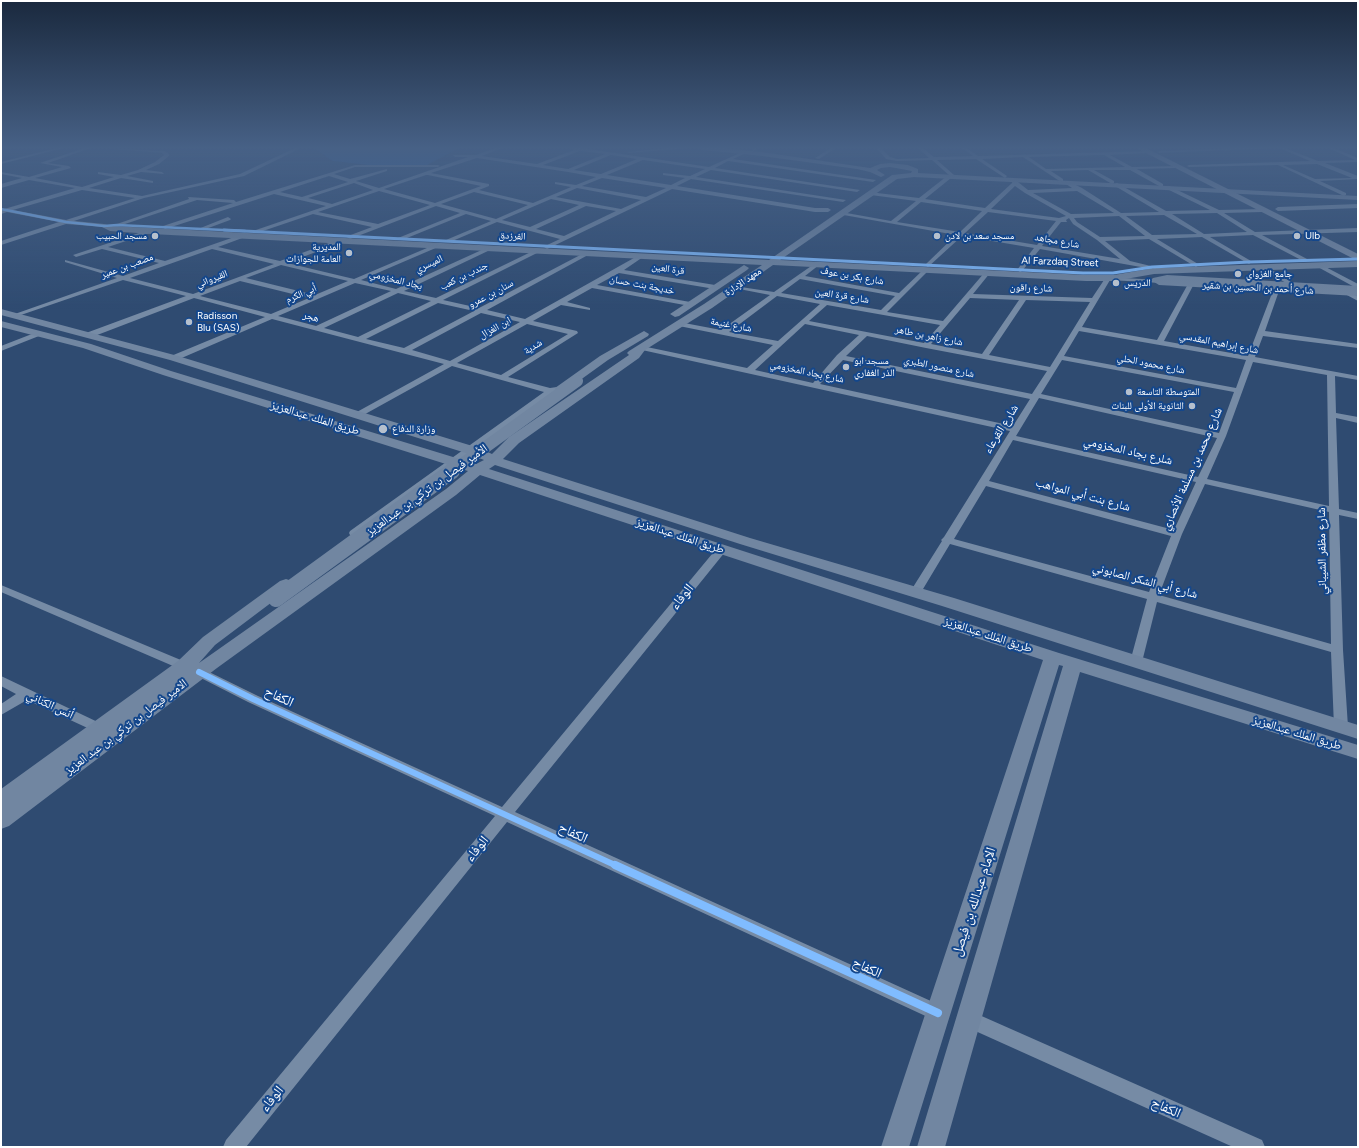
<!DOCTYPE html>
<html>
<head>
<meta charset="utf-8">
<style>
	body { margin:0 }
	#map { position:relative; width:1359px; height:1148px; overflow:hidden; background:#2f4b71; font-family:Figtree,sans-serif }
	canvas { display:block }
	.frame { position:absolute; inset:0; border:2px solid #fff; pointer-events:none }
</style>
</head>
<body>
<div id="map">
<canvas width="1359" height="1148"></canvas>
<div class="frame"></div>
</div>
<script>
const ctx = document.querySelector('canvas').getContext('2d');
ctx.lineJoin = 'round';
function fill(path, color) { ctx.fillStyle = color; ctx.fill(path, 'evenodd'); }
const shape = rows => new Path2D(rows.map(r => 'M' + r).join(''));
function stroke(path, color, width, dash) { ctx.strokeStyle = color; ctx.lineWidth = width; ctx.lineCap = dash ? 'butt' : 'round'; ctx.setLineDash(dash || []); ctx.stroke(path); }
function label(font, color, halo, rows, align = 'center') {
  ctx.font = font + ' Figtree,"Noto Naskh Arabic",sans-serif'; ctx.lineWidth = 4; ctx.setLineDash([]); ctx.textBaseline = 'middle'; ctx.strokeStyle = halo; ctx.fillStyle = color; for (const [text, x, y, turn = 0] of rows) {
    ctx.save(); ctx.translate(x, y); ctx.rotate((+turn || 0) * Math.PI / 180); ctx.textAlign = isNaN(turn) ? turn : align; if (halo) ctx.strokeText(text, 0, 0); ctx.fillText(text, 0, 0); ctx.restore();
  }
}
fill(shape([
	[314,148,459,148,427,165,369,165,333,161]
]), '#275ea3');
fill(shape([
	[56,148,64,148,1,164,1,162,56,148],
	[84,148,91,148,48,163,69,166,71,168,35,178,82,187,114,177,98,174,98,172,121,175,138,170,155,162,164,155,162,153,101,148,165,151,169,154,169,156,159,164,146,170,162,172,164,174,141,172,127,176,153,181,153,183,121,178,89,188,142,196,240,174,295,148,301,148,244,176,144,198,74,221,104,224,106,225,106,227,66,224,1,245,1,241,59,222,7,212,1,214,1,210,75,188,29,180,1,188,1,184,22,178,1,174,1,172,29,177,62,167,40,163,84,148],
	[82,190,135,198,66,220,13,210,82,190],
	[495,148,502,148,482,156,537,164,574,150,570,148,582,148,709,167,744,151,746,153,733,159,876,180,873,182,728,161,715,168,860,190,857,192,711,170,696,177,846,200,843,202,691,179,677,186,815,208,828,208,831,210,828,212,815,212,672,189,547,249,544,247,545,246,560,239,497,222,450,242,446,242,446,240,491,221,466,214,402,240,398,240,398,238,460,213,436,206,350,239,347,237,348,236,372,227,313,214,257,233,253,233,253,231,326,206,274,194,165,229,162,227,163,226,233,203,197,200,119,226,114,225,189,199,188,197,234,200,236,202,355,165,438,165,440,166,438,167,355,167,334,174,350,179,387,169,387,171,356,181,379,188,468,157,455,157,453,155,476,155,495,148],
	[580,151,605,154,568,169,543,165,580,151],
	[611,155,637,159,601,174,574,170,611,155],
	[477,158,568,172,596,177,576,185,555,182,555,184,571,187,533,203,479,190,489,186,489,184,431,173,477,158],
	[643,160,705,169,690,176,663,173,663,175,685,178,671,185,607,175,643,160],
	[426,175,428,175,481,186,435,203,384,189,426,175],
	[329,176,348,182,302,197,280,192,329,176],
	[602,178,666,188,646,197,582,186,602,178],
	[354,183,373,190,332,204,308,198,354,183],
	[577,188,641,200,621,209,556,197,577,188],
	[379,191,430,205,378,224,318,212,379,191],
	[474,192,528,205,496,219,441,204,474,192],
	[551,199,579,205,530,227,502,220,551,199],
	[586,206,616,211,564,236,536,229,586,206],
	[667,148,690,148,629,153,627,152,667,148],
	[752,148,756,148,757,150,753,151,752,148],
	[831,148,836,148,819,159,815,158,831,148],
	[876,148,881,148,890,157,897,159,929,158,918,148,923,148,934,157,973,156,962,148,967,148,978,156,1146,151,1148,153,1110,155,1132,167,1178,166,1176,168,1137,169,1163,184,1163,186,1159,186,1130,170,1094,170,1114,181,1114,183,1112,184,1088,170,1051,171,1063,179,1063,181,1061,182,1023,157,982,159,1007,176,1005,178,976,159,937,160,954,175,951,176,951,178,925,199,985,208,1012,183,1013,180,1017,180,1018,182,1028,190,1072,188,1066,184,1066,182,1068,181,1082,188,1121,213,1159,212,1115,186,1115,184,1117,183,1166,211,1210,210,1167,189,1167,187,1169,186,1219,210,1264,209,1264,211,1262,212,1224,213,1255,232,1358,228,1358,232,1262,235,1307,259,1307,261,1305,262,1253,235,1210,237,1251,261,1252,262,1249,264,1202,237,1157,239,1198,264,1199,265,1196,267,1149,239,1105,241,1130,261,1155,267,1152,269,1040,249,1022,271,1020,272,1017,270,1034,248,962,236,928,267,925,265,926,264,956,235,838,214,841,212,891,221,916,201,871,195,869,194,869,192,919,198,947,176,950,176,932,160,897,161,886,159,876,148],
	[1104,155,1125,167,1046,169,1029,157,1104,155],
	[1015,186,1025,193,1066,216,1059,218,991,209,1015,186],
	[1077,191,1114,213,1071,214,1033,193,1077,191],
	[921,202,982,211,960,232,897,222,921,202],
	[988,212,1056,221,1037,245,965,233,988,212],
	[1217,213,1247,232,1204,234,1172,214,1217,213],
	[1164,215,1197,234,1152,235,1126,216,1164,215],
	[1119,216,1145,236,1100,237,1077,222,1074,218,1119,216],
	[1069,218,1073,224,1097,240,1120,259,1042,246,1061,222,1067,222,1066,220,1069,218],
	[1234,148,1285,148,1318,161,1355,160,1328,148,1334,148,1358,158,1358,162,1325,163,1358,176,1358,179,1320,181,1346,193,1346,195,1344,196,1278,165,1189,167,1187,166,1189,165,1310,161,1279,148,1159,153,1157,152,1159,151,1234,148],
	[1317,164,1352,178,1315,179,1283,165,1317,164],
	[1358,204,1358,208,1278,211,1275,209,1278,207,1358,204],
	[228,217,231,219,230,220,203,230,198,229,228,217],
	[151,229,154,231,153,232,108,247,165,261,243,234,246,236,245,237,218,247,280,261,340,239,343,241,342,242,287,263,354,279,434,245,438,245,438,247,361,280,396,289,486,248,490,248,490,250,404,291,436,298,535,250,539,250,539,252,443,300,479,308,584,253,588,253,588,255,487,310,525,319,641,254,643,255,643,257,624,270,715,285,718,287,715,289,619,273,597,285,690,302,693,304,690,306,592,288,567,302,590,308,590,310,561,305,533,321,577,331,578,333,508,377,550,388,557,387,557,391,358,535,354,536,350,535,349,533,350,531,544,392,452,366,358,418,355,417,354,415,355,413,444,364,272,319,177,360,171,360,171,356,265,317,194,298,92,337,86,337,86,333,186,296,123,280,18,316,14,316,12,315,117,278,65,262,65,260,123,276,159,263,102,249,76,257,73,255,151,229],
	[212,249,274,264,193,294,130,278,212,249],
	[281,265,348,281,315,295,246,278,281,265],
	[240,281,309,298,271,314,200,296,240,281],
	[355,283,391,291,316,326,278,316,355,283],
	[398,293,431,301,358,337,324,328,398,293],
	[438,303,474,311,404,348,366,339,438,303],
	[481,313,520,322,450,361,412,350,481,313],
	[527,324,568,334,501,375,457,363,527,324],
	[817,262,819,263,819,265,805,276,899,293,924,269,928,269,928,271,887,312,943,321,985,272,987,271,990,273,973,294,1092,298,1106,277,1159,280,1162,282,1161,283,1110,280,1082,327,1157,340,1188,284,1191,282,1194,284,1164,341,1248,356,1274,288,1277,286,1280,288,1265,331,1358,344,1358,348,1263,336,1255,357,1358,376,1358,380,1335,376,1336,413,1358,417,1358,423,1336,418,1339,509,1358,513,1358,519,1339,515,1343,650,1348,727,1346,730,1341,732,1336,730,1334,727,1331,652,1157,602,1142,662,1140,665,1136,666,1132,665,1130,662,1147,599,950,544,920,594,912,594,910,592,942,541,941,540,944,537,1010,431,642,350,638,348,642,346,747,368,773,345,679,326,675,324,679,322,721,330,770,295,734,288,734,286,774,292,817,262],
	[800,279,895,296,881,310,781,293,800,279],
	[777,296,820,304,778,341,729,332,777,296],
	[970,298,1019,300,982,354,931,344,970,298],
	[1026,300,1090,302,1050,367,989,355,1026,300],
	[827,305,940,325,924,343,809,321,827,305],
	[805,324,859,335,837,355,813,383,755,370,805,324],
	[1079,331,1246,360,1236,388,1064,356,1079,331],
	[867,336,926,348,1047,371,1032,394,846,356,867,336],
	[843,360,1030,399,1013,426,820,384,843,360],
	[1062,360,1234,392,1219,433,1041,394,1062,360],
	[1253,362,1327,375,1329,506,1207,479,1226,436,1253,362],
	[1039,398,1217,438,1198,477,1016,436,1039,398],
	[1013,440,1196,482,1174,530,989,481,1013,440],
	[1205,484,1329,512,1331,644,1159,595,1182,534,1205,484],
	[986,486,1171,536,1149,592,954,539,986,486],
	[1318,263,1358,284,1358,289,1316,266,1315,265,1318,263],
	[1261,266,1265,266,1296,285,1291,286,1261,268,1261,266],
	[1345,292,1349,292,1358,296,1358,301,1345,294,1345,292],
	[37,332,43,332,44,334,1,351,1,346,37,332],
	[721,547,726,550,725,552,515,812,944,1007,947,1013,944,1019,938,1022,932,1019,507,822,246,1147,223,1147,226,1140,495,816,248,702,195,675,193,672,195,669,199,668,203,669,258,696,502,807,717,548,721,547],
	[1,585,188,663,190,666,188,669,184,670,180,669,1,592,1,585],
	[1,676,104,725,106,728,104,731,99,733,94,731,27,700,1,715,1,704,16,694,1,686,1,676],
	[968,1010,1262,1140,1265,1147,1233,1147,962,1025,959,1019,962,1013,968,1010]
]), '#768ba5');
fill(shape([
	[699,148,723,148,762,152,870,168,880,164,890,163,908,165,918,169,918,173,1358,196,1358,200,914,177,897,179,780,260,1086,275,1114,275,1154,268,1358,261,1358,267,1154,274,1114,281,1086,281,773,265,712,308,645,350,639,358,519,443,503,459,750,538,954,598,1358,725,1358,739,942,606,740,544,495,465,489,469,1059,653,1358,745,1358,759,1080,672,945,1147,917,1147,1063,666,1059,665,909,1147,881,1147,1043,660,480,475,456,495,217,668,9,826,1,829,1,789,178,661,203,637,280,581,286,579,292,581,294,584,292,587,215,645,199,663,446,489,468,471,163,375,83,348,1,327,1,321,91,344,171,371,476,464,484,460,469,454,170,360,1,315,1,309,178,356,479,448,492,454,509,437,629,355,627,353,629,351,704,304,762,265,151,234,110,231,100,226,104,224,111,226,151,228,769,260,892,175,911,173,912,171,890,167,881,168,877,170,885,175,881,177,870,172,857,169,762,156,702,150,699,148],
	[744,265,749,268,747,270,679,316,675,317,670,314,744,265],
	[1167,275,1358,286,1358,296,1159,285,1151,280,1153,278,1167,275],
	[644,331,649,334,648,336,608,360,565,391,561,392,557,391,555,388,600,356,644,331]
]), '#7186a1');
fill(shape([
	[1136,148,1146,148,1358,254,1358,261,1136,148]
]), '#7689a3');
stroke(shape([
	[451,472,577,381]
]), '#7186a1', 12);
stroke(shape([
	[276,599,452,471]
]), '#7186a1', 16);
stroke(shape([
	[1,209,66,222,104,226,117,225,245,231]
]), '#80bcff', 2.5);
stroke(shape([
	[224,230,1083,273,1113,273,1152,267,1249,262,1358,259]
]), '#80bcff', 3);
stroke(shape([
	[199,672,253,699,617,866]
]), '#80bcff', 6);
stroke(shape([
	[615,865,938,1013]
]), '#80bcff', 8);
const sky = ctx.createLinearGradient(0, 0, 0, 309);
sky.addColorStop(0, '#1a293e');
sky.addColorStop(0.48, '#476186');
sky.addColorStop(1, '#47618600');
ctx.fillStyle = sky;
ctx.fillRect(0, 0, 1359, 309);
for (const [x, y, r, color] of [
	[155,236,4,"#b6c0cd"],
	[937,236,4,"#b6c0cd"],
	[1297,236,4,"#b6c0cd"],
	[349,253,4,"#b6c0cd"],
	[1238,274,4,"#b6c0cd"],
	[1116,283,4,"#b6c0cd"],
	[189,322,4,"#b6c0cd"],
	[846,367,4,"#b6c0cd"],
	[1129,392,4,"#b6c0cd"],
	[1192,406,4,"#b6c0cd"],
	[383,429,5,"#b6c0cd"]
]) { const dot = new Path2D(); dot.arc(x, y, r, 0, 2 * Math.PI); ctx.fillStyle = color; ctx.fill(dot); stroke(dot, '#14478c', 1.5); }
label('10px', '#fff', '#14478c', [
	["مسجد الحبيب",147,236,"right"],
	["مسجد سعد بن لادن",945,236],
	["Ulb",1305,236],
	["المديرية",341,247,"right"],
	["العامة للجوازات",341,259,"right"],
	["جامع الغزواي",1246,274],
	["الدريس",1124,283],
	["Radisson",197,316],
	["Blu (SAS)",197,328],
	["مسجد ابو",854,361],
	["الذر الغفاري",854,373],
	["المتوسطة التاسعة",1137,392],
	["الثانوية الأولى للبنات",1184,406,"right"],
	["وزارة الدفاع",392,429]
], 'left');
label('10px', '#fff', '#14478c', [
	["الفرزدق",512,236,3],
	["شارع مجاهد",1057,241,10],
	["Al Farzdaq Street",1060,262,2],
	["الميسري",429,264,-25],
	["مصعب بن عمير",127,266,-20],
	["قرة العين",668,269,9],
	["جندب بن كعب",464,276,-26],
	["شارع بكر بن عوف",852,276,10],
	["القيرواني",212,279,-21],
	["بجاد المخزومي",396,280,14],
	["معهد الإدارة",743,282,-34],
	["خديجة بنت حسان",642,285,11],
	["شارع راقون",1031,288,2],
	["شارع أحمد بن الحسين بن شقير",1258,288,3],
	["أبي الكرم",301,294,-23],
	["سنان بن عمرو",491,294,-28],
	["شارع قرة العين",842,296,9],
	["هجر",311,317,15],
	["شارع غنيمة",731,325,11],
	["ابن الغزال",495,328,-29],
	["شارع زاهر بن طاهر",929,336,11],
	["شارع إبراهيم المقدسي",1219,343,11],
	["شدية",533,347,-32],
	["شارع محمود الحلي",1151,364,11],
	["شارع منصور الطبري",939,367,12],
	["شارع بجاد المخزومي",807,372,12]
]);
label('12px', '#fff', '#14478c', [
	["طريق الملك عبدالعزيز",315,418,17],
	["شارع القرعاء",1001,429,-58],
	["شلرع بجاد المخزومي",1128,451,13],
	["شارع محمد بن مسلمة الأنصاري",1192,469,-66],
	["الأمير فيصل بن تركي بن عبدالعزيز",427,490,-36],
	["شارع بنت أبي المواهب",1083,495,15],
	["طريق الملك عبدالعزيز",680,536,18],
	["شارع مظفر الشيباني",1322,551,-91],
	["شارع أبي الشكر الصابوني",1145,581,15],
	["طريق الملك عبدالعزيز",988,635,18],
	["أنس الكناني",50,705,25],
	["الامير فيصل بن تركي بن عبد العزيز",126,727,-37],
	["طريق الملك عبدالعزيز",1297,733,17]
]);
label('14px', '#fff', '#14478c', [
	["الوفاء",682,597,-51],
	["الكفاح",279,697,25],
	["الكفاح",573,833,25],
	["الوفاء",477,849,-51],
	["الإمام عبدالله بن فيصل",974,902,-72],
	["الكفاح",867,968,25],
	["الوفاء",272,1099,-51],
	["الكفاح",1166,1108,24]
]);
</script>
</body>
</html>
